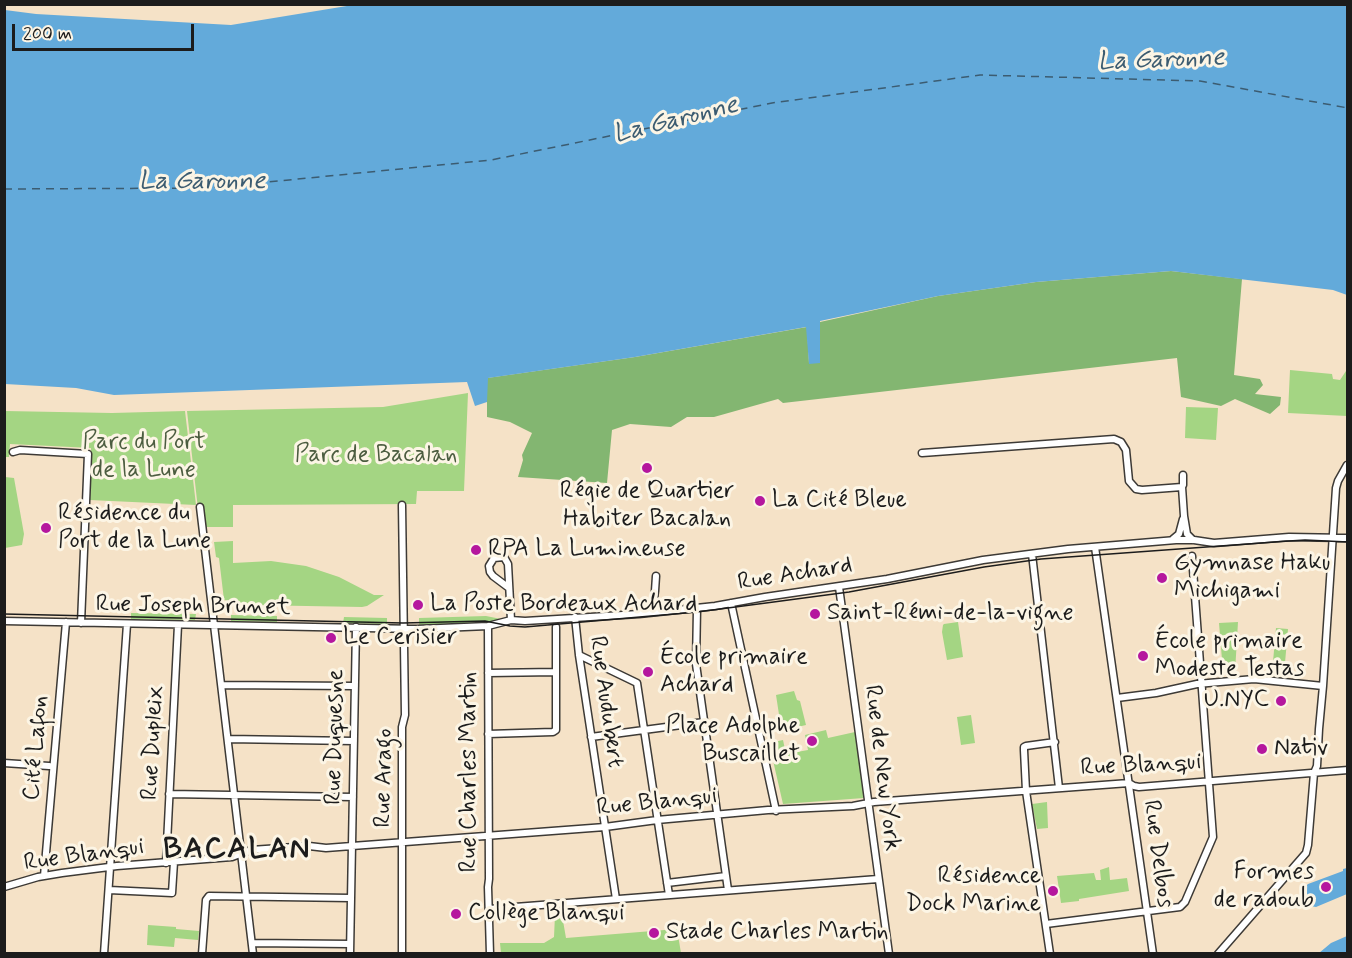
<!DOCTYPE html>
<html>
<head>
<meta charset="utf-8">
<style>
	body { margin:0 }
	#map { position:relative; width:1352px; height:958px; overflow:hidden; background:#f5e2c7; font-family:Mynerve,sans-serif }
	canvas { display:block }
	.frame { position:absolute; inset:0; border:6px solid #1c1c1c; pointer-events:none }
	.scale { position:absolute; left:12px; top:24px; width:182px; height:27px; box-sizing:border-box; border:3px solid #1c1c1c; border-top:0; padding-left:8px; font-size:18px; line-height:21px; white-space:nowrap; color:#1c1c1c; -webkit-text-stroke:4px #fcf5e5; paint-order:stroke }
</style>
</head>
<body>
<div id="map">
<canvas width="1352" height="958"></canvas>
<div class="frame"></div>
<div class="scale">200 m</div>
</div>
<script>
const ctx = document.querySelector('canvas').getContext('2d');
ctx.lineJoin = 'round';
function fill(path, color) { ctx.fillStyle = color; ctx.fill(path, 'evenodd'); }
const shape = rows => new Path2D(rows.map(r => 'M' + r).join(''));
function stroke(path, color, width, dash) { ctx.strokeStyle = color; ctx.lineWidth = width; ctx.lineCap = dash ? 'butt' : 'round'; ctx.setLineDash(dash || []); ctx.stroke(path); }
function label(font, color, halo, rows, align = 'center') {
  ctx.font = font + ' Mynerve,sans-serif'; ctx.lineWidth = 6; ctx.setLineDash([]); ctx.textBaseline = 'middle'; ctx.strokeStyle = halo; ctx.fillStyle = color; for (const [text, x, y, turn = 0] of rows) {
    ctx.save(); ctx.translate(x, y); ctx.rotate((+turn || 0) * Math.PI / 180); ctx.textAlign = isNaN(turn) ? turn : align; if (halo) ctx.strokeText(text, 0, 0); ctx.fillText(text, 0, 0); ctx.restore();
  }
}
fill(shape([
	[1290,370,1332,374,1333,379,1340,380,1346,371,1347,371,1347,416,1288,413],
	[468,393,464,491,417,491,416,504,233,505,233,527,200,527,187,411,383,407],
	[1186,407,1218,408,1216,440,1185,438],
	[5,411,112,413,185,411,196,505,90,500,91,448,10,444,9,457,5,457],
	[5,477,14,478,24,534,22,545,5,548],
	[233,541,233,563,271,561,306,566,339,577,374,595,384,595,367,606,362,607,251,605,224,600,219,558,216,557,214,542],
	[131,613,196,614,195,620,131,619],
	[231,615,277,616,277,622,231,621],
	[486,616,501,619,493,624,485,622,419,625,419,618],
	[344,617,387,618,387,624,343,623],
	[958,622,963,657,947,660,942,632,943,625,944,624],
	[1238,622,1235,672,1223,672,1219,623],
	[1276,628,1288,629,1284,674,1272,673],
	[794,691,797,700,800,701,806,725,780,731,778,724,778,721,780,721,776,695],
	[971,715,975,743,961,745,957,717],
	[826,730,828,738,855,732,864,798,783,804,769,743,783,740,786,754,808,750,805,735],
	[1047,802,1048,828,1037,829,1032,804],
	[1109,867,1110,880,1127,878,1129,891,1079,899,1079,901,1061,903,1057,876,1094,873,1096,880,1101,880,1100,870],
	[555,915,562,915,566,938,677,929,681,953,501,953,500,943,544,943,554,937],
	[148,925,176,927,176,929,199,931,198,940,175,938,174,947,147,945]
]), '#a4d583');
fill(shape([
	[1171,271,1242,279,1234,375,1260,379,1263,385,1255,394,1281,397,1280,405,1270,414,1235,399,1221,406,1181,397,1177,358,783,403,778,399,714,417,687,417,671,427,630,424,612,430,607,483,518,477,523,460,522,455,532,433,510,422,487,417,487,378,635,357,807,327,809,363,820,362,820,322,938,296,1036,282]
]), '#83b671');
fill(shape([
	[359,4,1347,5,1347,295,1333,290,1171,271,1036,282,938,296,820,321,820,363,809,364,806,327,635,357,488,378,487,402,475,406,467,382,114,395,76,388,5,384,5,10,36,14,231,25],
	[1347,868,1347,894,1316,907,1310,906,1304,901,1294,903,1293,902,1302,896,1304,888,1308,884,1343,871,1343,869],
	[1347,936,1347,953,1319,953,1331,943]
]), '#63aada');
stroke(shape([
	[4,189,207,188,491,160,772,103,980,75,1200,81,1348,108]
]), '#3c5c71', 1.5, [8, 6]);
const minor = shape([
	[13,452,20,450,88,454,81,623],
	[922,453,1114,439,1121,442,1126,450,1129,481,1136,489,1142,490,1182,487],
	[1183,475,1183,485,1182,487,1184,516,1187,534,1193,540],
	[200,507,253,954],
	[1173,539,1179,534,1183,519],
	[1095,547,1153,954],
	[1032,554,1059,788],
	[839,587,889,954],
	[509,588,493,576,490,572,489,566,494,558,504,557,508,564,511,620],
	[731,603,776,811],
	[697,609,696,664,728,890],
	[653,612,653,606,655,591,656,576],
	[575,617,579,655,616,899],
	[4,621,417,629,488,626,511,620,525,621,639,614,715,606,765,597,887,579,983,560,1068,549,1176,540,1194,540,1214,543,1289,537,1348,538],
	[488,626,489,879,488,887,490,954],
	[579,655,637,683,669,895],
	[488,673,556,672],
	[222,685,355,686],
	[1117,698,1156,693,1197,684,1254,679,1323,686],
	[488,734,553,732,556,730,556,627],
	[591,737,704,722],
	[228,739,354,741],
	[4,763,49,766],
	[169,794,353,797],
	[166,863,178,625],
	[44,876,66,622],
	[667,883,726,876],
	[4,887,38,877,62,873,117,866,232,857,251,850,309,846,326,848,352,846,605,827,657,820,768,810,853,806,874,802,1129,783,1134,786,1139,787,1348,770],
	[109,890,172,893,174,862],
	[489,909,878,879],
	[1046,924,1180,907,1185,902,1213,837,1192,556],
	[252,943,350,944],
	[104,954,127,624],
	[202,954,206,900,209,896,351,898],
	[350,954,356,627],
	[402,954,402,727,405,715,402,505],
	[1050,954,1026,791,1024,750,1024,747,1026,746,1055,742],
	[1218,954,1306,853,1308,845,1314,773,1317,766,1319,729,1323,686,1336,488,1338,481,1347,465]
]);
stroke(minor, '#3d3a36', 9);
stroke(minor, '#fff', 6);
stroke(shape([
	[4,614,403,623,485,621,510,626,525,627,697,612,766,603,849,592,984,567,1041,559,1289,541,1305,540,1348,542]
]), '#1c1c1c', 1.5);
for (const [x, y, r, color] of [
	[647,468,6,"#b5179e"],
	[760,501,6,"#b5179e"],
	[46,528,6,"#b5179e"],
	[476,550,6,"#b5179e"],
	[1162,578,6,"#b5179e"],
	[418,605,6,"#b5179e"],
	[815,614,6,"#b5179e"],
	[331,638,6,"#b5179e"],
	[1143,656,6,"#b5179e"],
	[648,672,6,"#b5179e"],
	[1281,701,6,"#b5179e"],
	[812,741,6,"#b5179e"],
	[1262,749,6,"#b5179e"],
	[1326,887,6,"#b5179e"],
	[1053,891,6,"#b5179e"],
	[456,914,6,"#b5179e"],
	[654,933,6,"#b5179e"]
]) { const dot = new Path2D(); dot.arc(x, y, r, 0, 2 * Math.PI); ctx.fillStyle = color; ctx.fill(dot); stroke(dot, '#fcf5e5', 2); }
label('24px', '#4c5d40', '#fcf5e5', [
	["Parc du Port",144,443],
	["de la Lune",144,471],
	["Parc de Bacalan",376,456]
]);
label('24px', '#1c1c1c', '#fcf5e5', [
	["Régie de Quartier",647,492,"center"],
	["Habiter Bacalan",647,520,"center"],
	["La Cité Bleue",772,501],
	["Résidence du",58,514],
	["Port de la Lune",58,542],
	["RPA La Lumineuse",488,550],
	["Gymnase Haku",1174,564],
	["Michigami",1174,592],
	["La Poste Bordeaux Achard",430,605],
	["Saint-Rémi-de-la-vigne",827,614],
	["Le Cerisier",343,638],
	["École primaire",1155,642],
	["Modeste Testas",1155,670],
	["École primaire",660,658],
	["Achard",660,686],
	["U.NYC",1269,701,"right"],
	["Place Adolphe",800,727,"right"],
	["Buscaillet",800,755,"right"],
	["Nativ",1274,749],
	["Formes",1314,873,"right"],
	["de radoub",1314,901,"right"],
	["Résidence",1041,877,"right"],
	["Dock Marine",1041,905,"right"],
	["Collège Blanqui",468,914],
	["Stade Charles Martin",666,933]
], 'left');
label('24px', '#1c1c1c', '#fcf5e5', [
	["Rue Achard",795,575,-9],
	["Rue Joseph Brunet",193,607,1],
	["Rue Audubert",605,702,82],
	["Rue Duquesne",336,737,-89],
	["Rue Dupleix",154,743,-87],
	["Cité Lafon",37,748,-85],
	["Rue Blanqui",1141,766,-3],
	["Rue de New York",881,768,83],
	["Rue Charles Martin",470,772,-90],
	["Rue Arago",385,778,-89],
	["Rue Blanqui",657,803,-6],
	["Rue Delbos",1157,854,82],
	["Rue Blanqui",84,856,-8]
]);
label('italic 26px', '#3c5c71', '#fcf5e5', [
	["La Garonne",1161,61,-2],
	["La Garonne",676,121,-14],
	["La Garonne",202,183]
]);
ctx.letterSpacing = '1.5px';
label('bold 30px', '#1c1c1c', '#fcf5e5', [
	["BACALAN",237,851]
]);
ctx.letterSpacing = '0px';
</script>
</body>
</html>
